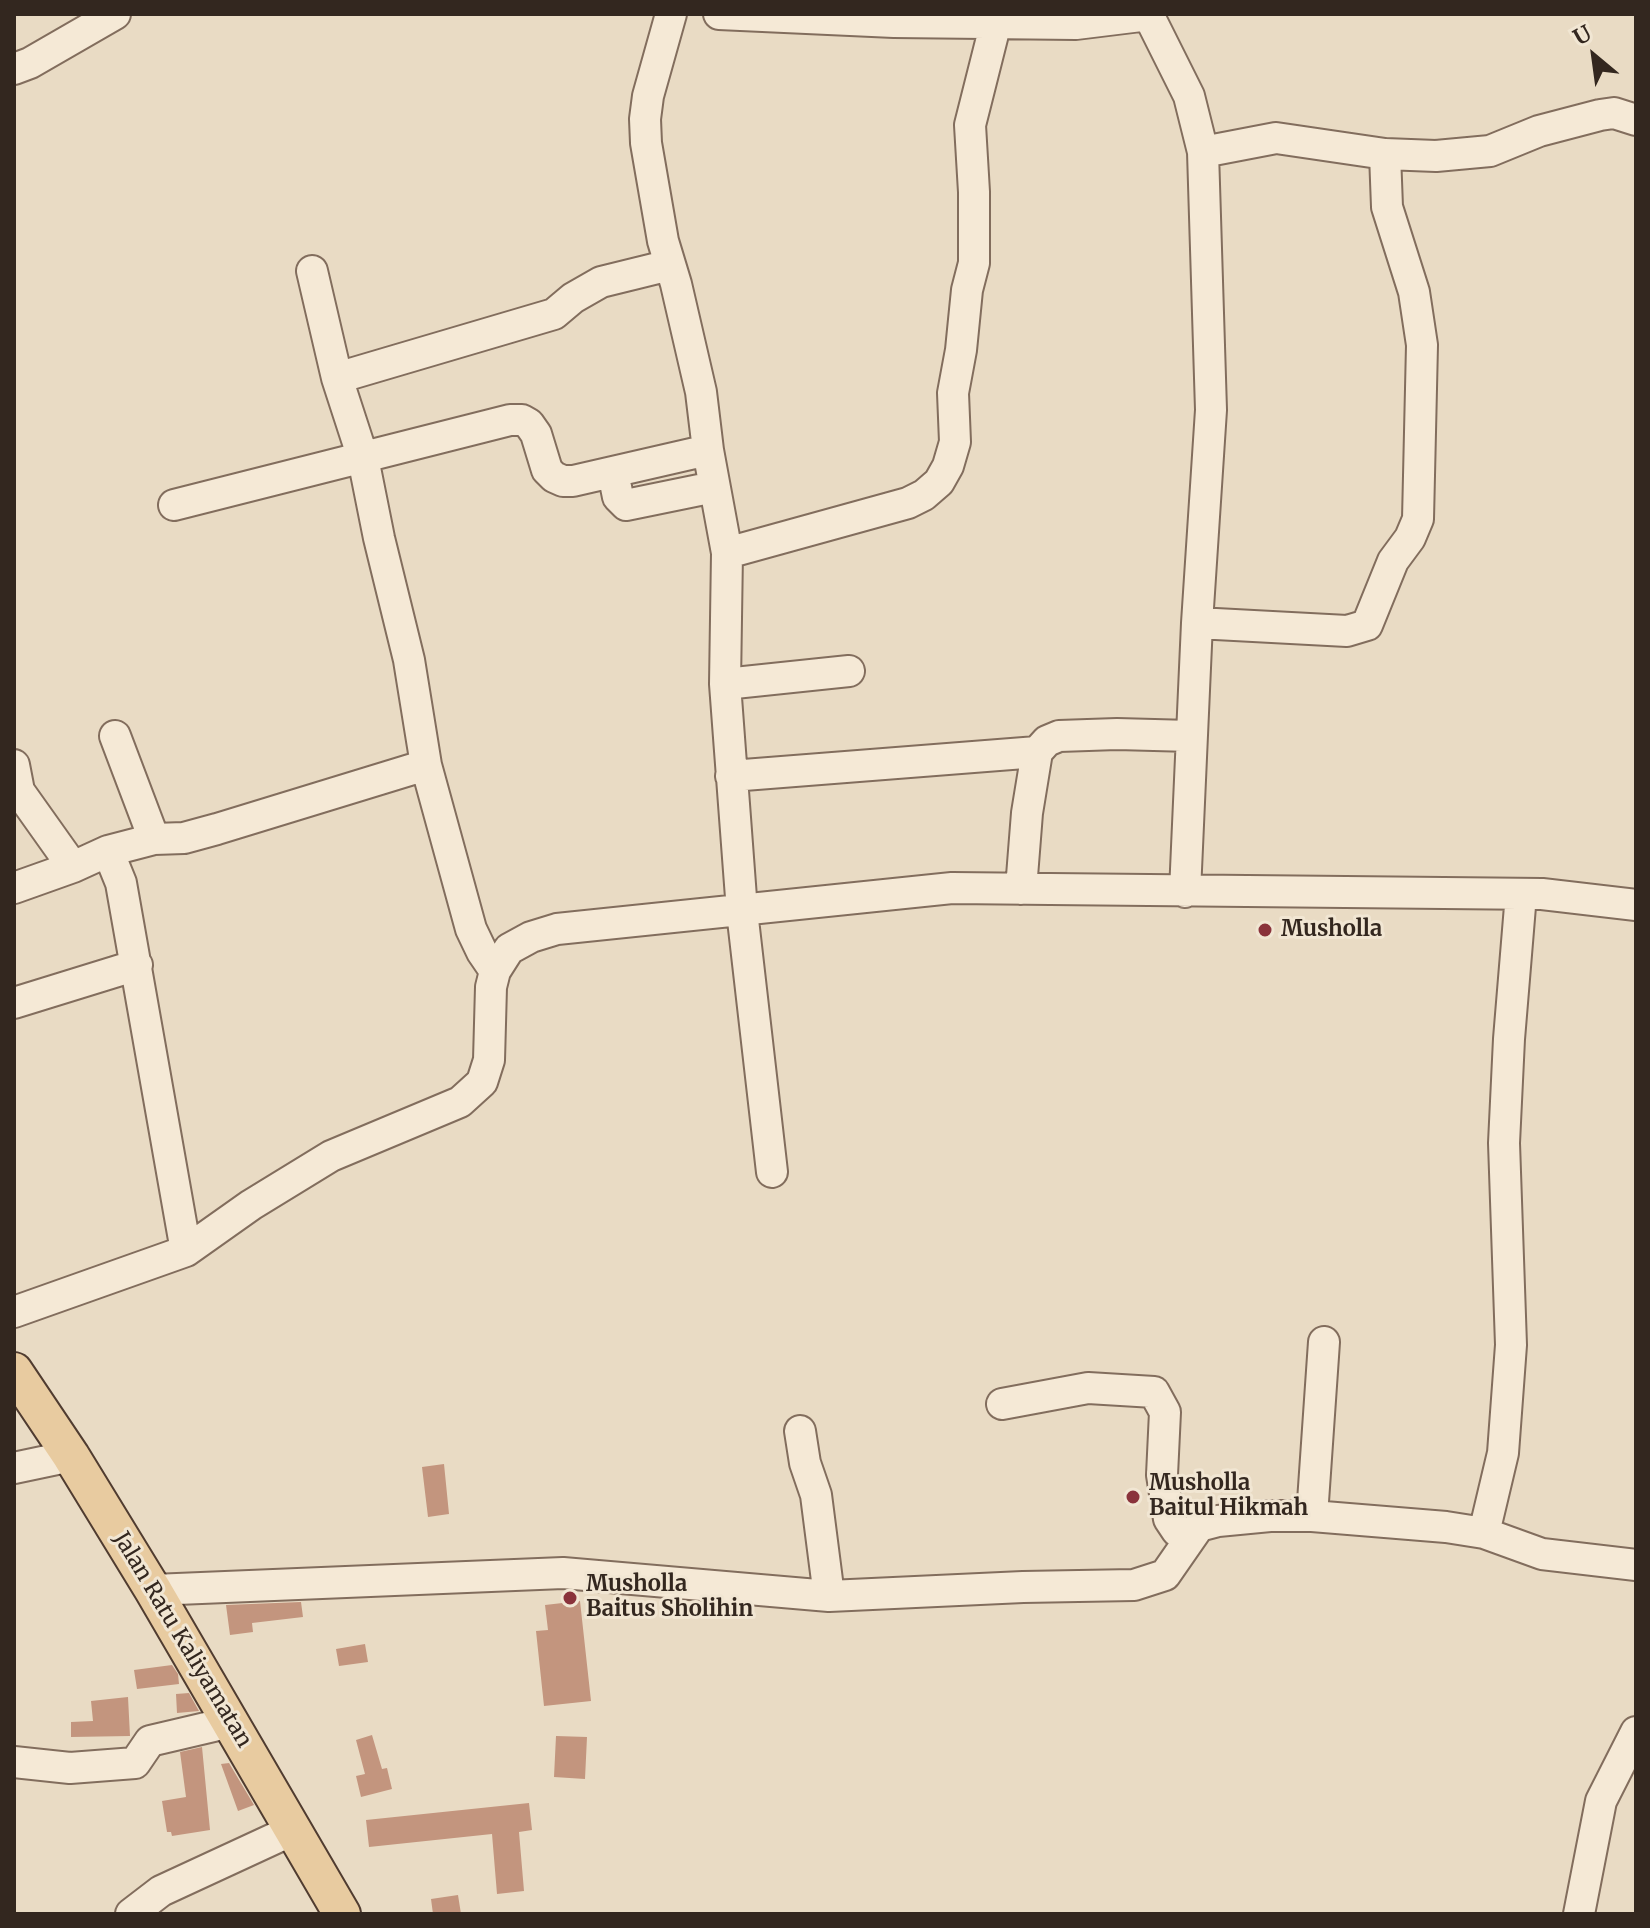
<!DOCTYPE html>
<html>
<head>
<meta charset="utf-8">
<style>
	body { margin:0 }
	#map { position:relative; width:1650px; height:1928px; overflow:hidden; background:#e9dbc4; font-family:Merriweather,serif }
	canvas { display:block }
	.frame { position:absolute; inset:0; border:16px solid #33271f; pointer-events:none }
	.north { position:absolute; left:1554px; top:16px; width:80px; height:80px; -webkit-text-stroke:6px #f1e6d3; paint-order:stroke; rotate:331deg; font-size:22px; font-weight:700; line-height:32px; text-align:center; color:#33271f }
	.north::after { content:''; display:block; margin:auto; width:28px; height:36px; background:#33271f; clip-path:polygon(50% 0,100% 100%,50% 72%,0 100%) }
</style>
</head>
<body>
<div id="map">
<canvas width="1650" height="1928"></canvas>
<div class="frame"></div>
<div class="north">U</div>
</div>
<script>
const ctx = document.querySelector('canvas').getContext('2d');
ctx.lineJoin = 'round';
function fill(path, color) { ctx.fillStyle = color; ctx.fill(path, 'evenodd'); }
const shape = rows => new Path2D(rows.map(r => 'M' + r).join(''));
function stroke(path, color, width, dash) { ctx.strokeStyle = color; ctx.lineWidth = width; ctx.lineCap = dash ? 'butt' : 'round'; ctx.setLineDash(dash || []); ctx.stroke(path); }
function label(font, color, halo, rows, align = 'center') {
  ctx.font = font + ' Merriweather,serif'; ctx.lineWidth = 6; ctx.setLineDash([]); ctx.textBaseline = 'middle'; ctx.strokeStyle = halo; ctx.fillStyle = color; for (const [text, x, y, turn = 0] of rows) {
    ctx.save(); ctx.translate(x, y); ctx.rotate((+turn || 0) * Math.PI / 180); ctx.textAlign = isNaN(turn) ? turn : align; if (halo) ctx.strokeText(text, 0, 0); ctx.fillText(text, 0, 0); ctx.restore();
  }
}
fill(shape([
	[444,1464,449,1514,428,1517,422,1467],
	[580,1601,591,1701,544,1706,536,1631,548,1630,545,1605],
	[301,1602,303,1617,252,1623,253,1632,230,1635,226,1605],
	[365,1644,368,1662,339,1666,336,1649],
	[172,1665,178,1674,179,1684,137,1689,134,1670],
	[189,1693,199,1711,177,1713,176,1694],
	[128,1697,130,1736,71,1737,71,1722,93,1721,91,1701],
	[372,1735,382,1769,387,1768,392,1789,361,1797,356,1776,365,1774,356,1740],
	[556,1736,587,1737,585,1779,554,1777],
	[202,1747,210,1830,172,1836,171,1832,167,1832,162,1801,186,1797,180,1752],
	[229,1763,254,1805,238,1811,221,1764],
	[529,1803,532,1830,519,1832,524,1891,497,1894,492,1834,369,1847,366,1820],
	[458,1895,461,1914,433,1914,431,1899]
]), '#c3957e');
const minor = shape([
	[671,14,648,96,645,119,646,143,663,241,676,284,701,392,708,450,727,553,725,684,742,911,772,1172],
	[719,14,894,22,1076,24,1149,15],
	[1148,14,1189,96,1203,152,1211,410,1197,623,1185,892],
	[14,69,30,63,115,14],
	[1203,152,1276,138,1385,154,1436,156,1490,151,1539,131,1600,115,1614,113,1636,120],
	[312,271,337,378,363,458,379,538,409,660,426,765,471,929,482,952,495,971],
	[337,378,554,314,573,298,601,282,670,265],
	[613,472,618,497,626,505,714,487],
	[174,505,510,420,522,420,529,424,536,434,547,470,554,477,563,481,573,481,708,450],
	[727,553,908,503,924,495,939,482,948,466,955,442,953,393,961,350,967,290,974,263,974,192,970,125,996,22],
	[1197,623,1347,631,1367,625,1393,561,1410,538,1418,519,1422,345,1414,292,1387,207,1385,154],
	[725,684,849,671],
	[115,736,154,839],
	[14,765,19,791,73,867],
	[731,776,1037,752,1047,741,1059,736,1117,734,1191,736],
	[108,851,154,839,184,838,217,829,426,765],
	[14,888,73,867,108,851,121,883,186,1251],
	[1021,889,1027,813,1037,752],
	[14,1003,137,965],
	[14,1312,186,1251,251,1205,331,1156,460,1102,482,1082,489,1060,491,987,495,971,509,949,531,937,557,929,952,888,1542,894,1636,905],
	[1002,1404,1088,1388,1154,1392,1165,1412,1162,1475,1169,1519,1177,1531,1190,1538],
	[800,1431,805,1463,816,1495,829,1596],
	[14,1468,71,1456],
	[1312,1516,1324,1342],
	[1484,1533,1503,1453,1511,1345,1504,1143,1509,1039,1521,894],
	[153,1590,563,1573,829,1596,1023,1587,1134,1585,1165,1575,1199,1526,1218,1521,1270,1516,1312,1516,1446,1527,1484,1533,1542,1554,1636,1565],
	[14,1762,70,1768,135,1763,150,1741,231,1722],
	[131,1914,161,1891,295,1829],
	[1579,1914,1601,1801,1636,1732]
]);
const major = shape([
	[14,1371,71,1456,153,1590,342,1914]
]);
stroke(minor, '#826d5d', 34);
stroke(major, '#503c30', 40);
stroke(minor, '#f5e9d6', 30);
stroke(major, '#e8cba0', 36);
for (const [x, y, r, color] of [
	[1265,930,8,"#8a333b"],
	[1133,1497,8,"#8a333b"],
	[570,1598,8,"#8a333b"]
]) { const dot = new Path2D(); dot.arc(x, y, r, 0, 2 * Math.PI); ctx.fillStyle = color; ctx.fill(dot); stroke(dot, '#f1e6d3', 3); }
label('bold 22px', '#33271f', '#f1e6d3', [
	["Musholla",1281,930],
	["Musholla",1149,1484],
	["Baitul Hikmah",1149,1509],
	["Musholla",586,1585],
	["Baitus Sholihin",586,1610]
], 'left');
label('22px', '#33271f', '#f1e6d3', [
	["Jalan Ratu Kaliyamatan",182,1640,59]
]);
</script>
</body>
</html>
